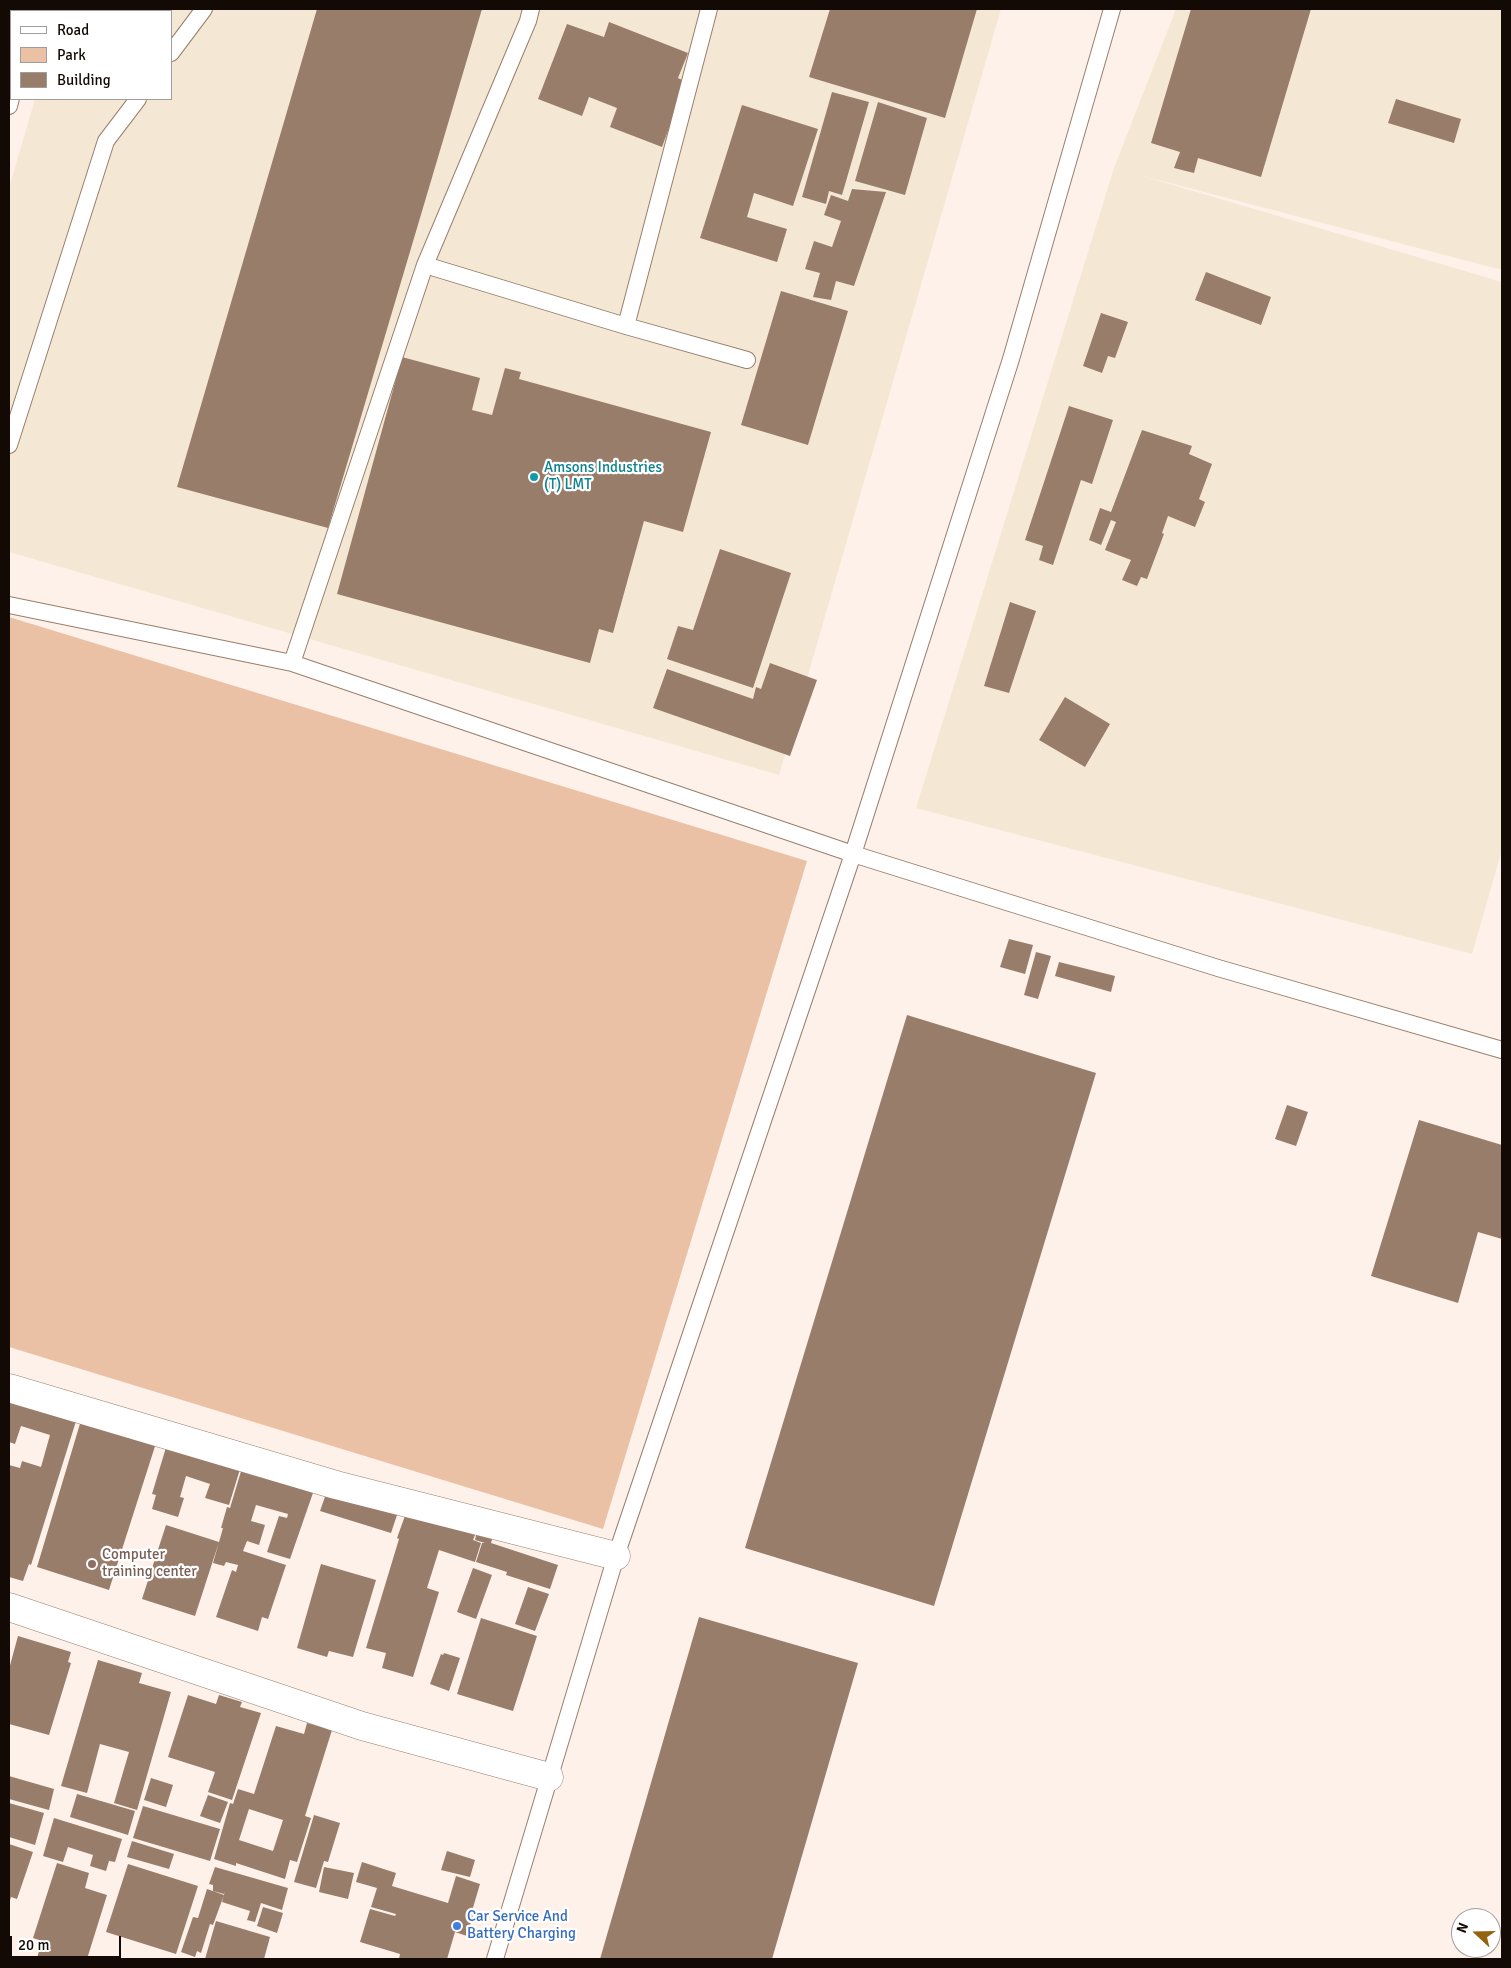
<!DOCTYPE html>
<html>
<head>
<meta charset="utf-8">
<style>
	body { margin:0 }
	#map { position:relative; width:1511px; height:1968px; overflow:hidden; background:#fef1e9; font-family:Signika,sans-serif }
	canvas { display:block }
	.frame { position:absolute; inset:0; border:10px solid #140a05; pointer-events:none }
	.legend { position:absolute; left:10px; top:10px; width:162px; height:90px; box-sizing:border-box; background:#fff; border:1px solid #a19d9b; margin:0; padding:6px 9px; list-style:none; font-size:15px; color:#140a05 }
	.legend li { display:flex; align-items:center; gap:10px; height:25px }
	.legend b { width:25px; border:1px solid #a19d9b }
	.north { position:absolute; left:1451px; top:1908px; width:50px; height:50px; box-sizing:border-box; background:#fff; border:1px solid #a19d9b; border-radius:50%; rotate:291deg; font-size:14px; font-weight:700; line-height:20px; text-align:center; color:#140a05 }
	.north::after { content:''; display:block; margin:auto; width:18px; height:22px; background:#936312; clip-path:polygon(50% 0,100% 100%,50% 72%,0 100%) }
	.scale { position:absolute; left:10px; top:1936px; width:111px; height:22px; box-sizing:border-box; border:2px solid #140a05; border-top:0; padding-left:6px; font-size:15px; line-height:18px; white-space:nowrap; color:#140a05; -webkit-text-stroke:4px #fff; paint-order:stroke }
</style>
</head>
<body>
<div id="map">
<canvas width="1511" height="1968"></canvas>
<div class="frame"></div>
<ul class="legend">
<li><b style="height:6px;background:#fff"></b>Road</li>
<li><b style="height:14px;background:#ebc1a6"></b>Park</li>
<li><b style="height:14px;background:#997d6b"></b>Building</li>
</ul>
<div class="north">N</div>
<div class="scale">20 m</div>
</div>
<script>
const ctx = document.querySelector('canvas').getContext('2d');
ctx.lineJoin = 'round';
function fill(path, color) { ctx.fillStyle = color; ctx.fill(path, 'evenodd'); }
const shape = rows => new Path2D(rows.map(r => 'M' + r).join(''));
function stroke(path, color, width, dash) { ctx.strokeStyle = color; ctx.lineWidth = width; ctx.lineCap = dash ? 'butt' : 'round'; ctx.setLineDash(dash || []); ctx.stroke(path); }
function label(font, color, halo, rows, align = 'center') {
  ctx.font = font + ' Signika,sans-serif'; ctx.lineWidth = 4.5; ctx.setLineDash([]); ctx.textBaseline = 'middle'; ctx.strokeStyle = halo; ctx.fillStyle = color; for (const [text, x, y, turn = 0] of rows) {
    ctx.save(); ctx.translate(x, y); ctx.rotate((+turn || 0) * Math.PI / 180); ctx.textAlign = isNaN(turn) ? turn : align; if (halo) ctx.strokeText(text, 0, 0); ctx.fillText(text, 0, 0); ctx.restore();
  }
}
fill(shape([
	[9,9,28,9,27,11,11,11,11,60,9,68],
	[61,9,1001,9,779,775,9,552,9,188,35,99,171,99,171,11,60,11],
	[1176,9,1502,9,1502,270,1139,175,1502,282,1502,850,1472,954,916,808,1114,168]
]), '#f4e8d4');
fill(shape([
	[9,617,807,861,603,1529,9,1347]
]), '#ebc1a6');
fill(shape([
	[317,9,482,9,328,528,177,487],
	[830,9,977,9,945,118,809,77],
	[1191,9,1311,9,1261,177,1198,158,1194,173,1174,168,1180,152,1151,143],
	[609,22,688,53,678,78,686,82,662,147,610,127,617,108,589,97,582,116,538,99,567,24,604,37],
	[832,92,869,102,842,195,829,191,826,204,802,197],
	[1396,99,1461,119,1454,143,1388,123],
	[878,102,927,118,905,195,855,181],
	[742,105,818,129,793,206,754,193,747,217,787,229,777,262,700,238],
	[852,189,886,192,854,286,836,281,831,300,813,297,820,273,805,269,814,241,832,247,841,221,824,215,831,195,848,201],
	[1206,272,1271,297,1261,325,1195,300],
	[781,291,848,311,808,445,741,425],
	[1101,313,1128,322,1115,358,1108,356,1102,373,1083,366],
	[402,357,480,378,472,410,492,415,505,368,521,372,519,379,711,432,683,532,644,521,613,633,599,629,590,663,337,594],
	[1069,406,1113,420,1092,484,1081,480,1053,565,1039,560,1043,546,1025,540],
	[1142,430,1192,446,1189,454,1212,464,1199,499,1205,502,1195,527,1168,516,1162,533,1164,534,1147,579,1141,577,1137,586,1122,580,1131,560,1105,550,1116,522,1111,520,1101,545,1089,540,1100,508,1111,512],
	[720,549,791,573,753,688,667,659,678,626,693,630],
	[1010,602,1036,611,1009,693,984,686],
	[770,663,817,680,790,756,653,708,667,669,753,699,756,687,761,689],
	[1065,697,1110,724,1085,767,1039,740],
	[1009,939,1033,945,1025,974,1000,967],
	[1036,952,1051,956,1038,999,1024,995],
	[1059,962,1115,976,1111,992,1055,976],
	[907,1015,1096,1073,934,1606,745,1548],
	[1287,1105,1308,1112,1296,1146,1275,1139],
	[1419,1120,1502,1145,1502,1239,1478,1232,1458,1303,1371,1276],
	[9,1396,77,1418,31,1565,29,1564,23,1581,9,1577,9,1465,20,1468,22,1461,41,1467,50,1435,21,1426,15,1444,9,1442],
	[82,1417,157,1440,109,1590,37,1567],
	[167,1444,241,1466,229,1505,205,1498,210,1484,186,1476,180,1497,184,1498,178,1517,152,1509,156,1495,152,1494],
	[242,1468,314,1490,290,1559,267,1552,279,1516,287,1518,288,1514,256,1505,251,1521,265,1525,259,1545,247,1541,243,1551,286,1565,268,1619,262,1617,258,1631,216,1617,232,1570,236,1572,238,1565,226,1562,224,1566,213,1563,223,1528,221,1528,227,1507,230,1508],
	[327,1491,398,1512,391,1533,320,1511],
	[406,1513,475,1535,473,1540,481,1543,475,1562,439,1550,427,1588,439,1592,413,1677,382,1668,386,1653,366,1648,399,1539,397,1538],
	[166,1525,219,1542,195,1616,142,1599],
	[478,1527,494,1532,491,1543,558,1565,550,1589,506,1575,507,1572,476,1562,482,1543,485,1543,475,1540],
	[321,1564,376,1580,353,1657,329,1651,327,1657,297,1648],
	[473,1568,492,1575,476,1619,457,1612],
	[528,1587,549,1594,535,1631,515,1624],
	[699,1617,858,1663,772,1959,600,1959],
	[481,1618,537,1636,513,1711,457,1694],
	[18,1636,71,1652,68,1662,71,1663,49,1735,9,1724,9,1669],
	[444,1653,460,1658,449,1691,430,1684,441,1654,443,1655],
	[98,1660,142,1673,139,1683,171,1692,137,1810,114,1803,129,1752,100,1744,87,1793,61,1786],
	[188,1695,216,1704,219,1695,242,1702,240,1707,261,1713,232,1800,208,1792,215,1772,168,1757],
	[307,1723,332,1730,305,1816,311,1818,297,1862,290,1860,285,1879,236,1863,236,1866,214,1859,230,1803,233,1804,238,1789,254,1794,276,1726,304,1734],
	[249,1809,283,1820,273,1851,239,1840],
	[9,1776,54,1789,49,1810,9,1799],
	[151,1778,173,1785,166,1807,144,1800],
	[77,1794,135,1811,128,1835,70,1817],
	[208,1795,228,1802,220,1823,200,1816],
	[9,1803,44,1813,35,1845,9,1837],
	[143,1806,220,1829,210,1861,133,1838],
	[314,1815,340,1823,328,1862,324,1861,316,1888,294,1882],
	[54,1818,122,1839,115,1862,109,1861,106,1871,90,1866,93,1855,68,1847,63,1862,43,1856],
	[132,1841,174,1854,169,1869,127,1857],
	[9,1844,33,1852,17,1899,11,1897,9,1904],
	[447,1851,475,1860,470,1877,441,1870],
	[362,1862,396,1873,392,1886,448,1903,456,1876,480,1884,472,1911,474,1911,467,1936,455,1932,447,1959,399,1959,400,1954,360,1942,370,1909,395,1916,396,1914,371,1907,377,1888,356,1882],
	[57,1863,89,1873,85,1888,107,1895,87,1959,37,1958,42,1941,33,1938],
	[128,1864,198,1886,176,1954,106,1932],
	[215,1867,288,1888,282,1910,261,1903,255,1922,247,1920,250,1911,222,1902,225,1891,224,1894,213,1891,213,1885,209,1884],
	[324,1867,354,1873,348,1899,319,1892],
	[207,1889,224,1895,213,1925,210,1924,201,1953,197,1951,195,1957,181,1952,193,1917,198,1918],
	[263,1907,283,1913,277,1933,257,1926],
	[216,1921,270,1937,264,1959,205,1959]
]), '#997d6b');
const service = shape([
	[37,11,38,9],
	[171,53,204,9],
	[9,106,11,98],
	[425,265,626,326,747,360],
	[626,326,709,9],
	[9,445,106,141,138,99],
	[9,605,292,663,853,854,1218,968,1502,1050],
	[292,663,425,265,528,21,531,9],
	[495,1959,616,1556,853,854,1011,359,1112,9]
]);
const minor = shape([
	[9,1388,336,1485,616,1556],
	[9,1607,362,1726,549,1777]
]);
stroke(service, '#997e6c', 18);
stroke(minor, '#997e6c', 29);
stroke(service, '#fff', 16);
stroke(minor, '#fff', 28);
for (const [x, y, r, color] of [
	[534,477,5,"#0f9aa8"],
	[92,1564,5,"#8d6e63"],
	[457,1926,5,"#3f7fe0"]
]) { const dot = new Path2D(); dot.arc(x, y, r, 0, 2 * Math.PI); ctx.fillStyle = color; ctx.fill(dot); stroke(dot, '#fff', 2); }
label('15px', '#0d838f', '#fff', [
	["Amsons Industries",544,468],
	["(T) LMT",544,485]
], 'left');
label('15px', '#785e54', '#fff', [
	["Computer",102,1555],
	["training center",102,1572]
], 'left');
label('15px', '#366cbe', '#fff', [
	["Car Service And",467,1917],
	["Battery Charging",467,1934]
], 'left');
</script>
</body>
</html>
